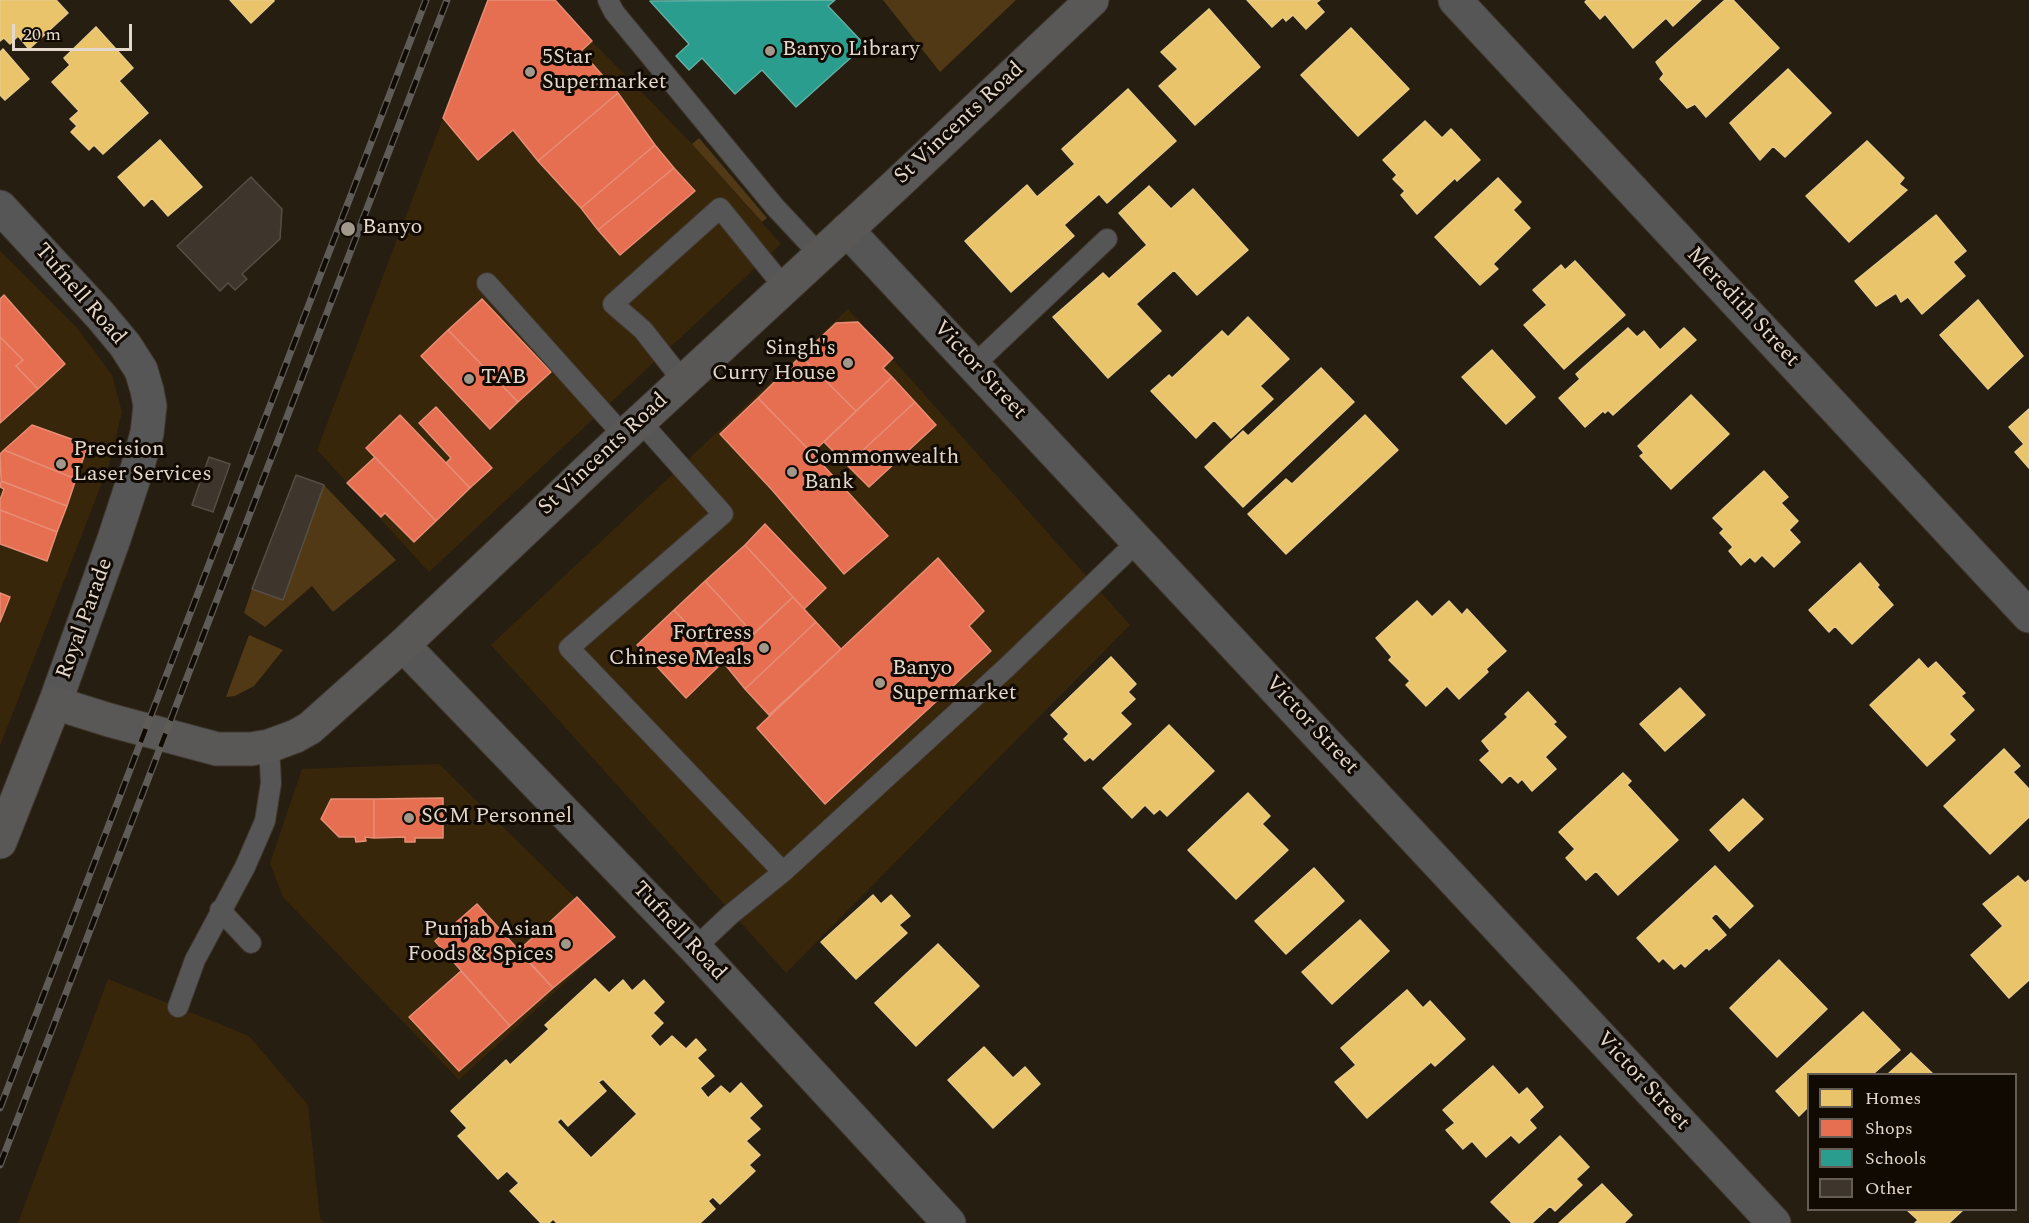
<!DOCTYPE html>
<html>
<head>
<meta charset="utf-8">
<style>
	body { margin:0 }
	#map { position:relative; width:2029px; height:1223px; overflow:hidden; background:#261e11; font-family:Spectral,serif }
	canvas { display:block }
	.legend { position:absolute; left:1807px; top:1073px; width:210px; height:138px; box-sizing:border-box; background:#110a03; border:2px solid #655c53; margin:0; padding:8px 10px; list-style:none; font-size:18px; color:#e3d8cb }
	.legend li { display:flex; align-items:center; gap:12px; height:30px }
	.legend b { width:30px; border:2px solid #655c53 }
	.scale { position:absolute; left:12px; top:24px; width:120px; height:27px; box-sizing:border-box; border:3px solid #e3d8cb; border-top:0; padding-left:8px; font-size:18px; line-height:21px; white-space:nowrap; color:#e3d8cb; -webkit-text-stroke:4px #110a03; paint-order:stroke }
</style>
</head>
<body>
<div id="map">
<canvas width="2029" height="1223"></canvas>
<ul class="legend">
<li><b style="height:16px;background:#e9c46a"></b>Homes</li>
<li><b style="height:16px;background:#e76f51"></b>Shops</li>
<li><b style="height:16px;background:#2a9d8f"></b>Schools</li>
<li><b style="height:16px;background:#3e362c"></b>Other</li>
</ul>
<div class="scale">20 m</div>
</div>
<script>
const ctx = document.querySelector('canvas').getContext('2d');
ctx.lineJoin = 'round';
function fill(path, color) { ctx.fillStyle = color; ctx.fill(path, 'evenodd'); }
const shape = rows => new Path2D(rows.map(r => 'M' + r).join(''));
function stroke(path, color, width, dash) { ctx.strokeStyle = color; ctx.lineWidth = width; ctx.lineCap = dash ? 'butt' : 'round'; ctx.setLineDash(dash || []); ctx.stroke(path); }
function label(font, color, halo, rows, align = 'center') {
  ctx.font = font + ' Spectral,serif'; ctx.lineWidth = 6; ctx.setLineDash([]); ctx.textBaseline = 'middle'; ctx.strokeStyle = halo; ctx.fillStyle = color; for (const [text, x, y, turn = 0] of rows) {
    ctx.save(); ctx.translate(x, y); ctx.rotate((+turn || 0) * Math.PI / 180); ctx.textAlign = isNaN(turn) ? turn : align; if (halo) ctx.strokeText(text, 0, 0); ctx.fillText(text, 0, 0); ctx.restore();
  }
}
fill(shape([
	[488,0,555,0,592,41,692,144,781,244,429,572,317,450],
	[0,251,77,328,112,375,122,412,110,462,0,746],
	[848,309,1130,625,786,973,491,645],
	[439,764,615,937,459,1080,283,897,270,863,302,769],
	[108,979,249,1036,308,1105,320,1218,325,1223,18,1223]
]), '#38260a');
fill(shape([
	[883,0,1016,0,940,72],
	[699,138,767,218,762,222,692,144],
	[324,485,396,560,333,612,312,586,265,627,244,613,252,589,283,600],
	[249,635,283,650,254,686,235,696,226,697]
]), '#523915');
const homes = shape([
	[0,0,56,0,68,13,29,49,18,36,10,44,4,38,0,41,0,0],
	[230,0,274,0,274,1,251,23,230,0],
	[1247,0,1320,0,1316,3,1324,12,1306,29,1293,15,1286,21,1283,17,1272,27,1247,0],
	[1587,0,1701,0,1673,26,1666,18,1633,48,1605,14,1600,19,1585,2,1587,0],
	[1725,0,1733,0,1779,48,1706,117,1695,104,1687,108,1660,79,1664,74,1656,62,1725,0],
	[1209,9,1260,67,1195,125,1159,86,1178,69,1161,52,1209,9],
	[96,27,133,68,119,81,148,113,103,154,94,145,89,150,71,132,77,126,70,119,79,111,52,82,70,65,64,58,96,27],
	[1351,28,1409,89,1358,136,1301,75,1351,28],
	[3,49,29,79,5,100,0,95,0,52,3,49],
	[1788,69,1831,113,1785,157,1773,146,1760,160,1730,123,1788,69],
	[1128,89,1176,141,1107,203,1099,194,1064,225,1074,236,1011,292,965,241,1027,185,1037,197,1075,164,1062,149,1128,89],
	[1425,121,1442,138,1451,129,1480,160,1457,181,1455,178,1417,214,1401,195,1405,191,1393,179,1397,175,1383,160,1425,121],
	[160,140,202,187,168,216,152,198,144,206,118,177,160,140],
	[1867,141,1904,178,1899,184,1907,190,1849,242,1806,196,1867,141],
	[1498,178,1521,202,1513,210,1530,228,1493,264,1498,269,1480,285,1435,237,1498,178],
	[1149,186,1171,209,1193,189,1248,250,1197,295,1174,270,1136,304,1161,331,1108,378,1053,317,1103,273,1109,279,1147,245,1119,213,1149,186],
	[1936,215,1966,251,1953,262,1965,276,1922,314,1908,297,1901,302,1896,293,1876,306,1855,281,1936,215],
	[1575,261,1625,315,1564,369,1524,325,1547,305,1533,290,1561,265,1565,270,1575,261],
	[1978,300,2023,356,1988,389,1940,335,1978,300],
	[1248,317,1289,359,1260,386,1273,399,1231,438,1214,420,1196,438,1151,391,1169,375,1172,378,1222,331,1228,337,1248,317],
	[1628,328,1637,337,1644,331,1660,350,1684,328,1696,340,1613,415,1608,410,1605,413,1603,411,1585,427,1559,398,1580,379,1576,374,1628,328],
	[1492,350,1535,397,1506,424,1462,377,1492,350],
	[1321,368,1354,402,1243,507,1205,467,1243,431,1248,436,1321,368],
	[1691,395,1729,434,1671,489,1640,456,1644,453,1638,446,1691,395],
	[2029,409,2029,468,2015,452,2024,444,2009,427,2029,409],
	[1365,415,1398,450,1286,554,1248,514,1286,479,1292,484,1365,415],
	[1764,471,1788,497,1781,503,1798,521,1789,530,1800,542,1774,567,1762,555,1755,562,1750,557,1741,565,1729,551,1733,547,1720,533,1724,529,1713,518,1764,471],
	[1860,563,1879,585,1877,587,1893,605,1852,644,1835,626,1829,632,1809,610,1860,563],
	[1417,601,1432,617,1449,601,1462,615,1467,609,1506,651,1486,669,1488,672,1459,699,1447,686,1426,706,1406,685,1410,681,1389,660,1392,657,1376,638,1417,601],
	[1111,657,1136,684,1128,692,1135,699,1120,713,1131,724,1093,760,1090,757,1085,761,1064,739,1069,734,1051,715,1111,657],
	[1919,659,1928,669,1936,662,1965,693,1961,696,1974,710,1949,734,1955,740,1927,766,1870,705,1919,659],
	[1680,688,1705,715,1665,751,1640,724,1680,688],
	[1528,692,1556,722,1553,724,1566,737,1545,757,1556,769,1532,791,1522,779,1518,783,1510,775,1502,783,1480,760,1490,751,1482,741,1508,717,1505,714,1528,692],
	[1169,725,1214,771,1167,816,1160,809,1154,814,1145,805,1132,818,1103,788,1169,725],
	[2004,749,2020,766,2013,772,2029,789,2029,817,1990,854,1944,806,2004,749],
	[1623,773,1631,781,1627,785,1678,840,1618,895,1596,871,1586,880,1566,858,1575,849,1559,832,1623,773],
	[1248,793,1270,816,1262,824,1288,850,1236,899,1188,850,1248,793],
	[1743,799,1763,819,1729,851,1710,830,1743,799],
	[1715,866,1753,906,1730,928,1716,913,1711,918,1726,935,1709,950,1707,947,1685,967,1681,963,1674,969,1663,958,1659,962,1637,938,1715,866],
	[1314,868,1344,901,1286,954,1255,921,1314,868],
	[2018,876,2025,883,2029,880,2029,980,2009,998,1971,955,2003,926,1983,904,2018,876],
	[873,895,881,904,891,895,910,916,899,925,907,933,856,979,821,942,873,895],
	[1360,920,1389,951,1332,1004,1302,972,1360,920],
	[938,944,979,986,916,1046,875,1003,938,944],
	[1779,960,1827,1009,1777,1057,1730,1008,1779,960],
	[595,979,609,993,623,980,632,991,644,980,664,1002,653,1013,663,1023,650,1036,660,1047,672,1036,686,1049,696,1039,706,1050,697,1058,714,1076,700,1088,708,1098,721,1086,730,1094,741,1083,762,1106,749,1118,760,1129,746,1141,760,1155,749,1165,755,1171,720,1204,713,1197,708,1201,715,1209,700,1223,557,1223,553,1219,549,1223,541,1223,510,1191,519,1183,507,1171,498,1179,458,1136,467,1128,451,1111,506,1060,510,1065,549,1029,545,1025,595,979],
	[603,1079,637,1114,591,1158,557,1122,561,1118,568,1126,606,1091,598,1082,603,1079],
	[1407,990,1423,1008,1430,1001,1465,1039,1435,1066,1431,1062,1367,1118,1335,1082,1356,1065,1341,1048,1407,990],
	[1863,1012,1900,1050,1873,1074,1808,1074,1808,1107,1799,1116,1776,1091,1863,1012],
	[984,1047,1013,1078,1025,1067,1040,1084,993,1128,948,1080,984,1047],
	[1911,1053,1933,1074,1888,1074,1911,1053],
	[1493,1066,1519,1095,1527,1088,1543,1107,1529,1120,1536,1128,1519,1143,1511,1135,1486,1157,1472,1141,1463,1149,1446,1130,1455,1123,1443,1110,1493,1066],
	[1560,1136,1589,1167,1576,1179,1582,1185,1555,1211,1550,1206,1532,1223,1512,1223,1491,1202,1560,1136],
	[1602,1184,1632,1215,1624,1223,1559,1223,1602,1184],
	[1907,1210,1963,1210,1949,1223,1915,1223,1918,1220,1907,1210]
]);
fill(homes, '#e9c46a');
stroke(homes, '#e7ca87', 1.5);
const shops = shape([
	[488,0,555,0,592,41,581,51,618,93,538,161,513,130,478,160,443,118,488,0],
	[618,93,655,145,581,208,538,161,618,93],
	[655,145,674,168,598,230,581,208,655,145],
	[674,168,695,191,620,255,598,230,674,168],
	[4,295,65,364,38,389,16,366,23,360,0,337,0,299,4,295],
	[482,299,551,372,518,402,448,330,482,299],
	[858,322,893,358,883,368,892,377,856,411,801,356,836,323,858,322],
	[448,330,518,402,490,429,421,356,448,330],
	[0,337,23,360,16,366,38,389,0,423,0,337],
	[801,356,856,411,812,453,758,398,801,356],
	[892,377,915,402,847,465,824,442,892,377],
	[758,398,812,453,888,536,844,574,773,491,720,434,758,398],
	[915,402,936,425,869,487,847,465,915,402],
	[436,407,492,468,470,488,446,463,451,458,419,423,436,407],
	[400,415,470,488,436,521,366,448,400,415],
	[32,425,88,445,76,479,4,450,32,425],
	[4,450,76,479,67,506,1,481,0,454,4,450],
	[375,457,436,521,414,542,385,513,381,517,347,483,375,457],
	[1,481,67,506,57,532,0,510,0,500,4,489,0,487,1,481],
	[0,510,57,532,47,561,0,544,0,510],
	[765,524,826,588,804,609,745,545,765,524],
	[745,545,793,597,754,634,705,581,745,545],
	[938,558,984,611,969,626,991,651,825,804,757,728,938,558],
	[705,581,754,634,723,662,674,610,705,581],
	[0,593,10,597,0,622,0,593],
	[793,597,816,622,745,689,723,662,793,597],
	[674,610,723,662,686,698,637,645,674,610],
	[816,622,841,649,769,715,745,689,816,622],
	[443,798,443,838,415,838,415,842,405,842,405,837,374,838,374,799,443,798],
	[331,799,374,799,374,838,365,837,366,841,356,842,355,837,339,837,321,819,331,799],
	[577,897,615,937,553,988,518,951,577,897],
	[477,904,553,988,510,1026,435,941,477,904],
	[461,971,510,1026,459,1071,409,1017,461,971]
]);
fill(shops, '#e76f51');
stroke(shops, '#e68e76', 1.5);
const schools = shape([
	[835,0,828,6,865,45,796,107,762,70,735,94,702,58,689,70,676,56,689,44,650,1,835,0]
]);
fill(schools, '#2a9d8f');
stroke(schools, '#62afa1', 1.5);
const building = shape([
	[251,177,282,209,280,239,242,274,247,279,235,290,228,283,220,291,177,246,251,177],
	[209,457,230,464,213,512,192,505,209,457],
	[296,475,324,485,283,600,252,589,296,475]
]);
fill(building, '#3e362c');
stroke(building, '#564e44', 1.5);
const service = shape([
	[608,0,614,12,775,207,819,254],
	[487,283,624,436],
	[973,366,1107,239],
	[683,381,643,330,613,304,720,208,784,287],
	[640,421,723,514,569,648,783,872],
	[220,910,251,943],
	[695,948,730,915,783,872,1006,668,1138,541],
	[178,1007,195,960,245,867,265,821,271,783,269,746]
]);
const minor = shape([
	[1455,0,2029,616],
	[847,230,1774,1223]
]);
const tertiary = shape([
	[0,207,100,315,125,345,141,370,147,390,150,406,147,433,137,469,114,539,55,703],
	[403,645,695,948,949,1223]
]);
const secondary = shape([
	[0,842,55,703,109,720,217,749,251,749,269,746,296,736,310,728,403,645,624,436,897,184,1092,0]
]);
stroke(service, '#3f372d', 22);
stroke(minor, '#3f372d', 35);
stroke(tertiary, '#3f372d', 35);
stroke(secondary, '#3f372d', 35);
stroke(service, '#575657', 20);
stroke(minor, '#575657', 33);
stroke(tertiary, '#575657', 33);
stroke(secondary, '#5a5857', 33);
const rail = shape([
	[0,1108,426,0],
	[0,1165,447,0]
]);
stroke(rail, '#5f5b57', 7);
stroke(rail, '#110a03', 4.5, [14]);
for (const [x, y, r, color] of [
	[770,51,6,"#a1978a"],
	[530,72,6,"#a1978a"],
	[348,229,8,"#a1978a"],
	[848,363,6,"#a1978a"],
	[469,379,6,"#a1978a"],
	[61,464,6,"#a1978a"],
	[792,472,6,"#a1978a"],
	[764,648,6,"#a1978a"],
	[880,683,6,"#a1978a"],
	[409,818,6,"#a1978a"],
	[566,944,6,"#a1978a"]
]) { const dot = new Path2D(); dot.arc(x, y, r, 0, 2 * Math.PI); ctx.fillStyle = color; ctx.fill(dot); stroke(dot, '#110a03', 2); }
label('22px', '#e3d8cb', '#110a03', [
	["Banyo Library",782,51],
	["5Star",542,59],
	["Supermarket",542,84],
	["Banyo",362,229],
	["Singh's",836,350,"right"],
	["Curry House",836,375,"right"],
	["TAB",481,379],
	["Precision",73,451],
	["Laser Services",73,476],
	["Commonwealth",804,459],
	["Bank",804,484],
	["Fortress",752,635,"right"],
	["Chinese Meals",752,660,"right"],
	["Banyo",892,670],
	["Supermarket",892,695],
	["SCM Personnel",421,818],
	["Punjab Asian",554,931,"right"],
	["Foods & Spices",554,956,"right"]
], 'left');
label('22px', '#e3d8cb', '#110a03', [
	["St Vincents Road",960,124,-43],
	["Tufnell Road",79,295,49],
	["Meredith Street",1742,308,47],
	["Victor Street",979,371,47],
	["St Vincents Road",604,455,-43],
	["Royal Parade",86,619,-70],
	["Victor Street",1311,726,47],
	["Tufnell Road",678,932,47],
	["Victor Street",1642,1082,47]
]);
</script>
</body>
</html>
